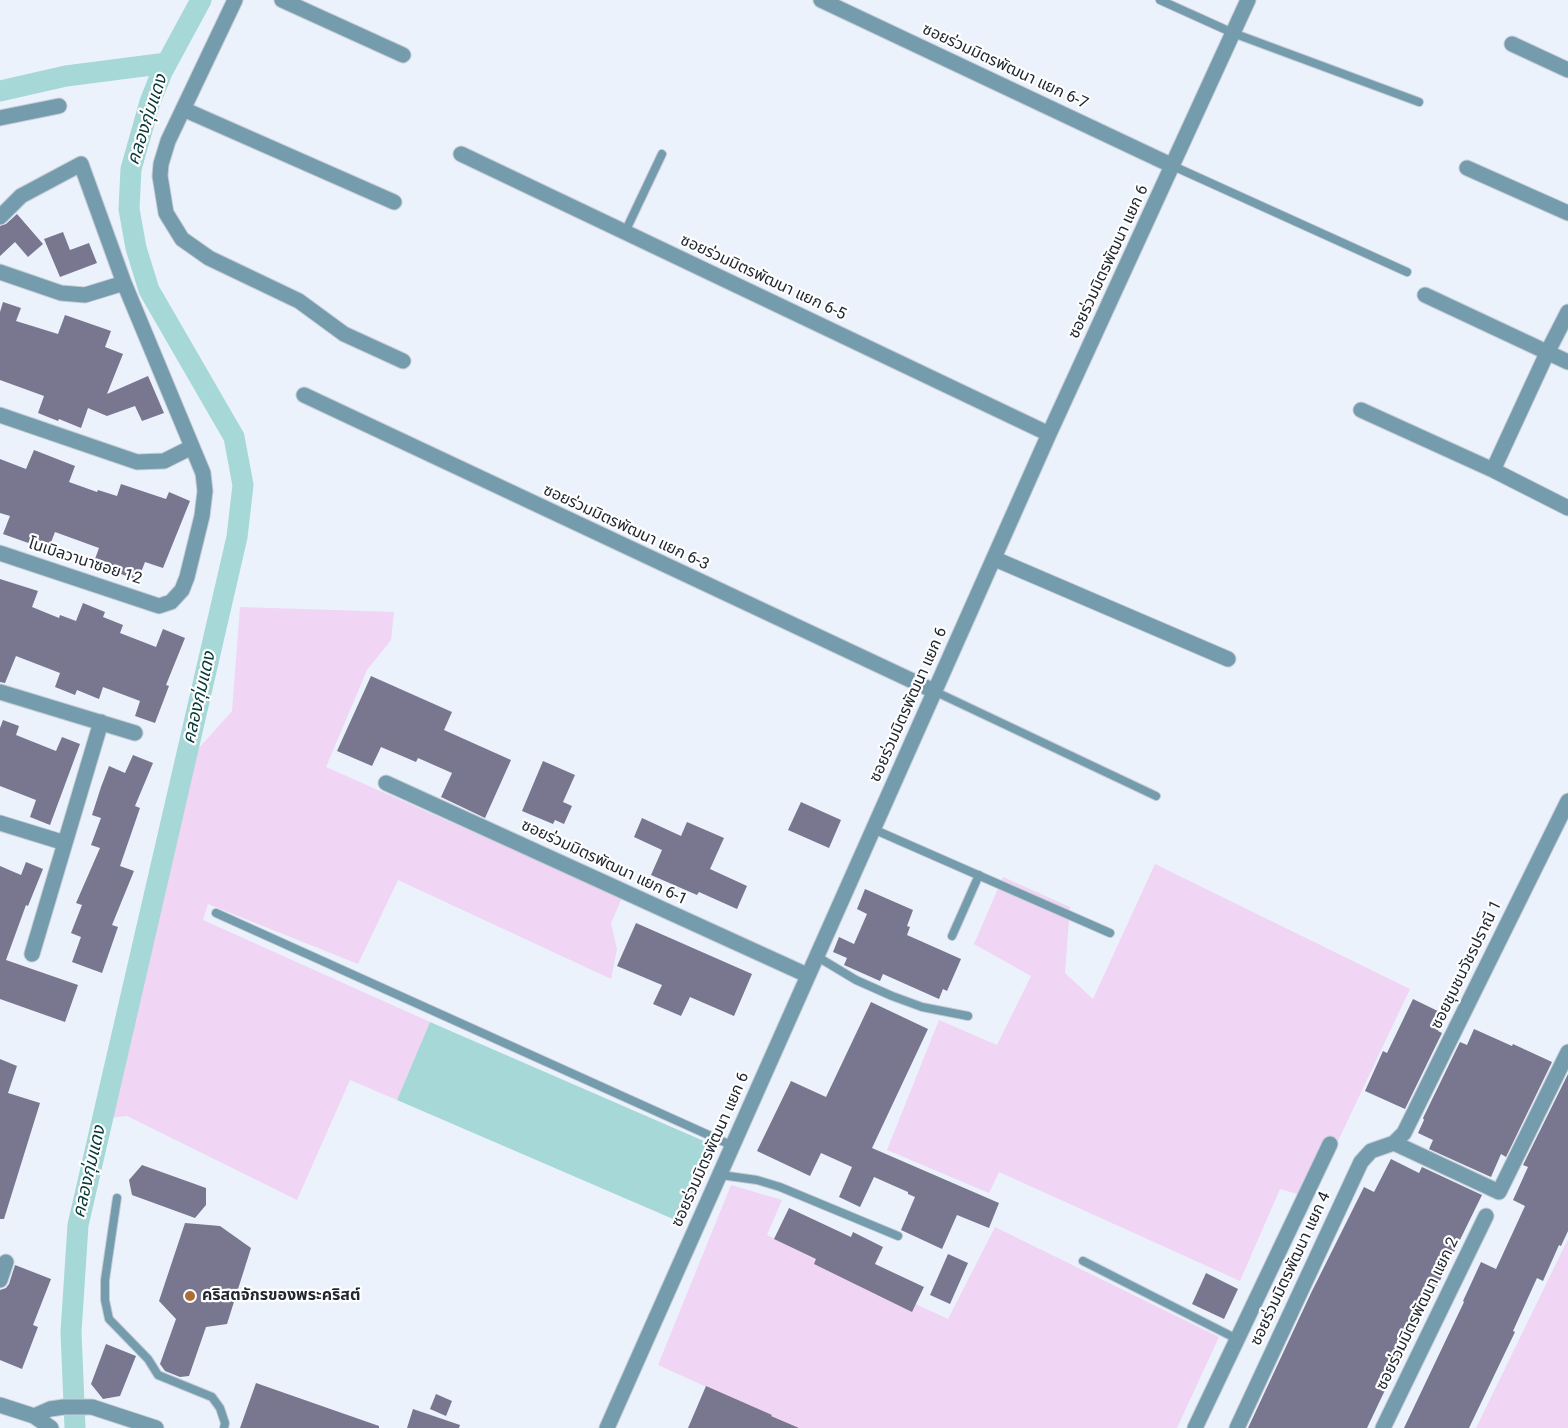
<!DOCTYPE html>
<html>
<head>
<meta charset="utf-8">
<style>
	body { margin:0 }
	canvas { display:block; background:#ebf2fc }
</style>
</head>
<body>
<canvas width="1568" height="1428"></canvas>
<script>
const ctx = document.querySelector('canvas').getContext('2d');
ctx.lineJoin = 'round';
function fill(path, color) { ctx.fillStyle = color; ctx.fill(path, 'evenodd'); }
const shape = rows => new Path2D(rows.map(r => 'M' + r).join(''));
function stroke(path, color, width, dash) { ctx.strokeStyle = color; ctx.lineWidth = width; ctx.lineCap = dash ? 'butt' : 'round'; ctx.setLineDash(dash || []); ctx.stroke(path); }
function label(font, color, halo, rows, align = 'center') {
  ctx.font = font + ' Roboto,"Noto Sans Thai",sans-serif'; ctx.lineWidth = 4.5; ctx.setLineDash([]); ctx.textBaseline = 'middle'; ctx.strokeStyle = halo; ctx.fillStyle = color; for (const [text, x, y, turn = 0] of rows) {
    ctx.save(); ctx.translate(x, y); ctx.rotate((+turn || 0) * Math.PI / 180); ctx.textAlign = isNaN(turn) ? turn : align; if (halo) ctx.strokeText(text, 0, 0); ctx.fillText(text, 0, 0); ctx.restore();
  }
}
fill(shape([
	[240,607,394,612,391,640,367,670,326,767,622,898,611,923,617,949,611,979,398,880,358,964,208,904,203,920,430,1022,397,1100,350,1080,297,1200,127,1116,109,1118,198,749,232,711],
	[1155,864,1410,989,1311,1198,1280,1189,1240,1281,999,1172,989,1193,887,1150,939,1020,997,1045,1031,976,974,944,1003,877,1070,907,1065,973,1093,999],
	[731,1185,782,1200,767,1235,948,1319,995,1227,1219,1337,1177,1428,797,1428,658,1365],
	[1568,1239,1568,1428,1476,1428]
]), '#f1d5f4');
fill(shape([
	[430,1022,713,1145,680,1222,397,1100]
]), '#a6d8d7');
stroke(shape([
	[0,91,66,76,167,63],
	[75,1428,71,1332,78,1225,237,537,243,485,234,437,149,290,136,248,129,209,131,169,150,102,162,72,201,0]
]), '#a6d8d7', 21);
fill(shape([
	[17,214,43,244,28,257,15,242,0,256,0,226,6,224],
	[63,232,70,250,89,243,97,263,60,277,44,239],
	[3,302,21,308,16,321,58,334,65,315,111,331,105,347,123,354,107,394,148,376,164,413,142,421,135,406,107,416,88,408,81,428,59,419,58,421,38,413,44,396,0,380,0,312],
	[34,450,75,466,69,482,97,492,98,490,117,496,121,484,166,499,169,492,190,501,163,568,145,562,138,580,118,573,120,568,95,559,99,548,55,532,48,550,3,534,10,516,0,513,0,459,26,469],
	[0,579,38,591,32,607,59,618,60,615,76,621,83,603,105,612,103,617,123,625,120,633,156,647,163,629,185,638,166,685,169,686,155,723,135,716,140,701,103,687,99,699,77,690,75,695,55,687,60,673,16,656,5,683,0,682],
	[371,676,452,712,444,730,511,760,485,818,441,797,452,773,418,758,416,762,381,747,372,766,337,751],
	[3,720,19,726,16,735,56,751,62,737,80,744,50,825,30,817,36,800,0,786,0,728],
	[133,755,153,763,135,806,140,808,120,866,134,871,112,925,118,927,102,973,72,962,81,937,71,933,82,905,76,903,100,848,91,845,101,818,92,815,101,787,109,766,125,773],
	[543,761,575,775,563,802,572,806,564,824,555,820,553,824,522,811],
	[801,802,841,820,829,848,788,830],
	[642,818,681,836,687,822,724,838,710,869,747,886,737,909,699,892,697,895,651,875,662,850,634,837],
	[26,862,43,869,28,906,26,905,6,960,78,985,65,1022,0,999,0,866,21,875],
	[865,889,913,910,907,926,910,927,907,935,961,959,947,991,943,989,939,999,883,974,880,981,844,965,847,958,833,952,839,937,854,944,867,914,857,909],
	[636,923,752,974,734,1016,690,997,681,1016,653,1004,662,985,617,966],
	[1413,999,1446,1015,1438,1031,1442,1033,1405,1109,1365,1091,1383,1051,1387,1053],
	[871,1002,928,1029,872,1148,999,1203,989,1228,957,1215,942,1249,901,1230,915,1197,908,1194,908,1192,874,1177,860,1207,839,1197,852,1167,821,1153,810,1176,757,1151,791,1081,826,1097],
	[1474,1029,1512,1046,1513,1044,1552,1062,1506,1157,1501,1154,1491,1177,1429,1149,1433,1140,1418,1133,1424,1120,1423,1118,1460,1042,1467,1045],
	[0,1059,17,1066,8,1093,40,1103,4,1219,0,1219],
	[1568,1074,1568,1231,1561,1246,1559,1245,1543,1281,1537,1278,1513,1331,1515,1332,1469,1428,1404,1428,1464,1302,1463,1301,1481,1262,1496,1269,1525,1206,1513,1200,1528,1167,1523,1165],
	[1391,1159,1419,1173,1422,1167,1482,1195,1428,1305,1426,1304,1367,1428,1248,1428,1311,1293,1364,1187,1374,1192],
	[142,1165,206,1188,206,1205,195,1218,132,1195,129,1180],
	[789,1208,851,1237,853,1232,883,1247,875,1264,924,1287,912,1312,814,1264,816,1259,774,1239],
	[185,1223,220,1226,251,1248,227,1324,206,1327,189,1376,180,1377,165,1371,160,1364,176,1319,159,1301],
	[948,1254,968,1263,950,1304,930,1295],
	[15,1265,51,1279,33,1325,38,1327,22,1369,0,1360,0,1290,6,1288,9,1284],
	[1206,1273,1238,1289,1224,1319,1192,1304],
	[106,1344,136,1356,120,1396,103,1399,91,1384],
	[256,1383,379,1426,379,1428,240,1428],
	[706,1386,772,1415,771,1416,799,1428,688,1428],
	[436,1394,452,1401,446,1416,430,1409],
	[413,1409,460,1425,459,1428,407,1428]
]), '#79768f');
const service = shape([
	[1160,0,1233,33,1419,102],
	[1173,166,1407,272],
	[625,232,662,154],
	[934,691,1156,796],
	[873,829,1110,933],
	[216,913,733,1146],
	[952,936,979,875],
	[816,956,856,980,892,996,922,1007,968,1016],
	[721,1175,757,1180,780,1187,898,1236],
	[117,1198,105,1280,105,1300,109,1319,148,1359,158,1375,212,1397,220,1408,225,1423,224,1428],
	[1083,1261,1237,1339]
]);
const minor = shape([
	[235,0,168,141,161,164,160,176,166,213,182,239,209,258,299,301,344,334,403,361],
	[282,0,403,55],
	[821,0,1173,166],
	[1512,44,1568,70],
	[183,109,394,202],
	[0,118,59,106],
	[461,154,1049,434],
	[1467,168,1568,213],
	[0,217,21,196,81,164,124,283,203,473,205,491,202,516,187,577,182,590,171,602,159,606,0,553],
	[0,272,61,293,85,295,124,283],
	[1425,295,1568,362],
	[304,395,934,691],
	[1361,410,1493,470,1568,508],
	[0,415,137,462,164,461,192,447],
	[1493,470,1548,351,1568,312],
	[995,559,1228,659],
	[0,692,135,733],
	[386,783,807,975],
	[0,823,65,843],
	[32,954,101,722],
	[1394,1143,1499,1192,1568,1052],
	[0,1280,6,1262],
	[0,1405,34,1416,51,1428],
	[34,1416,50,1409,64,1407,92,1407,156,1428],
	[607,1428,1049,434,1248,0],
	[1195,1428,1330,1144],
	[1237,1428,1361,1162,1371,1151,1394,1143,1404,1133,1568,801],
	[1383,1428,1486,1216]
]);
stroke(service, '#c7cdd7', 10);
stroke(minor, '#c7cdd7', 17);
stroke(service, '#749cad', 8);
stroke(minor, '#749cad', 15);
for (const [x, y, r, color] of [
	[190,1296,6,"#ae6d37"]
]) { const dot = new Path2D(); dot.arc(x, y, r, 0, 2 * Math.PI); ctx.fillStyle = color; ctx.fill(dot); stroke(dot, '#fefefe', 2); }
label('16px', '#212730', '#fefefe', [
	["ซอยร่วมมิตรพัฒนา แยก 6-7",1005,67,25],
	["ซอยร่วมมิตรพัฒนา แยก 6",1109,262,-65],
	["ซอยร่วมมิตรพัฒนา แยก 6-5",763,278,25],
	["ซอยร่วมมิตรพัฒนา แยก 6-3",626,528,25],
	["โนเบิลวานาซอย 12",85,562,18],
	["ซอยร่วมมิตรพัฒนา แยก 6",909,705,-66],
	["ซอยร่วมมิตรพัฒนา แยก 6-1",604,863,25],
	["ซอยชุมชนวัชรปราณี 1",1467,965,-64],
	["ซอยร่วมมิตรพัฒนา แยก 6",711,1150,-66],
	["ซอยร่วมมิตรพัฒนา แยก 4",1291,1269,-65],
	["ซอยร่วมมิตรพัฒนา แยก 2",1418,1314,-64]
]);
label('bold 16px', '#212730', '#fefefe', [
	["คริสตจักรของพระคริสต์",202,1296]
], 'left');
label('italic 18px', '#073938', '#fefefe', [
	["คลองกุ่มแดง",148,120,-72],
	["คลองกุ่มแดง",200,698,-77],
	["คลองกุ่มแดง",90,1172,-77]
]);
</script>
</body>
</html>
